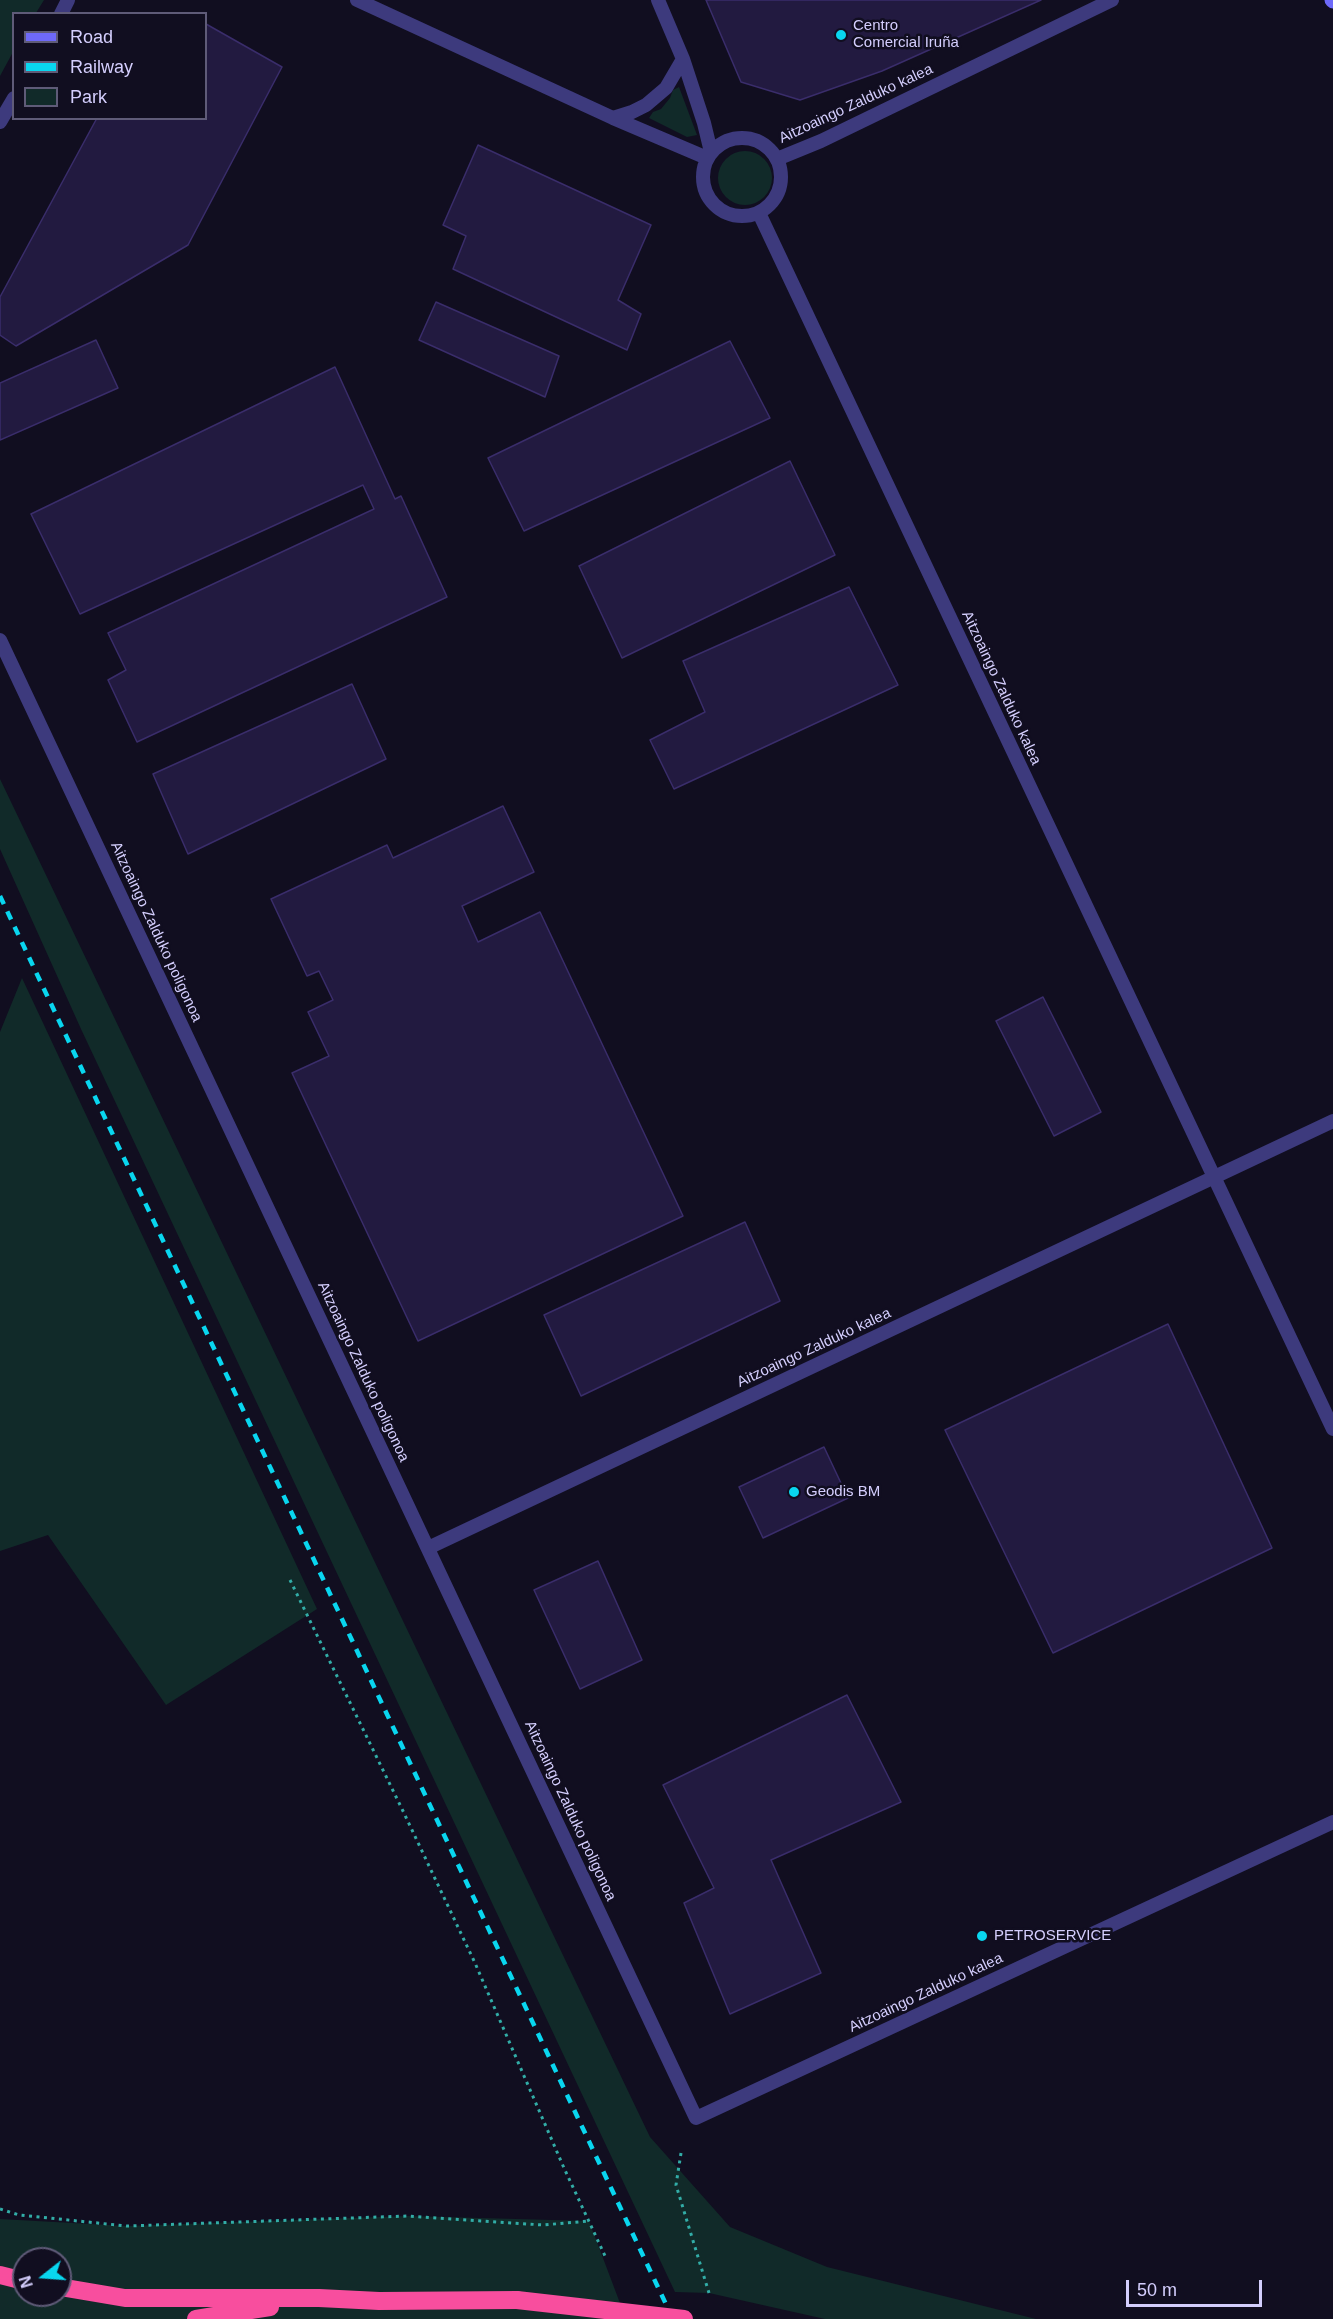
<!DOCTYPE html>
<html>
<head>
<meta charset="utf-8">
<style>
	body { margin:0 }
	#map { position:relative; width:1333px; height:2319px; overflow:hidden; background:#110e20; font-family:Helvetica,sans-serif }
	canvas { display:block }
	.legend { position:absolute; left:12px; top:12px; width:195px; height:108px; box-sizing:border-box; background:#110e20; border:2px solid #5f5b78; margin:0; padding:8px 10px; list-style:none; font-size:18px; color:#d4cefd }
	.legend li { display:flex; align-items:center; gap:12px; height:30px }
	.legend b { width:30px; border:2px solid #5f5b78 }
	.north { position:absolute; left:12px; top:2247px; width:60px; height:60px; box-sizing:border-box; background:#110e20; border:2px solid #5f5b78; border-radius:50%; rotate:253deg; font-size:16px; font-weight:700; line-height:24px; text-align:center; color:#d4cefd }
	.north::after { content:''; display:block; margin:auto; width:21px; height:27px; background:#09d6ef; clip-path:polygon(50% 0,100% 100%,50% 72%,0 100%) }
	.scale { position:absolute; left:1126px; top:2280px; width:136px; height:27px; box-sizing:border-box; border:3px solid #d4cefd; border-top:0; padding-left:8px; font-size:18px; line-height:21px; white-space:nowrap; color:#d4cefd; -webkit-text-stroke:4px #110e20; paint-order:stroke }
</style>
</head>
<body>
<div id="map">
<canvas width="1333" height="2319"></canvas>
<ul class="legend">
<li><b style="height:8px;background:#6e69f9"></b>Road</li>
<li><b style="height:8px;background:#09d6ef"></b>Railway</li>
<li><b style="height:16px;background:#112a29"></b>Park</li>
</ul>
<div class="north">N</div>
<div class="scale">50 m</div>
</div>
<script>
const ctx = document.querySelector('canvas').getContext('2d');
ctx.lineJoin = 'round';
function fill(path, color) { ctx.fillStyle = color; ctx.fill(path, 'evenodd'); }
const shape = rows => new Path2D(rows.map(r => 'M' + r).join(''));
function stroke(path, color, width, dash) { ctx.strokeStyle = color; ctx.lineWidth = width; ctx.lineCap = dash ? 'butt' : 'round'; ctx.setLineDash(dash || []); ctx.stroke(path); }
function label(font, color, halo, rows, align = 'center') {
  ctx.font = font + ' Helvetica,sans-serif'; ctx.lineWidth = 5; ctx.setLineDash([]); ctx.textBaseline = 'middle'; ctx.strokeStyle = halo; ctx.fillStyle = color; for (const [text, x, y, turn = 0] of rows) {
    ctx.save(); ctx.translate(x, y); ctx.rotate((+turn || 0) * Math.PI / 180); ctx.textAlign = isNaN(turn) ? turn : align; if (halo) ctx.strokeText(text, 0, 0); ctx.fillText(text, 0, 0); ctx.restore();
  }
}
fill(shape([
	[0,0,44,0,36,13,14,14,13,52,0,76],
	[679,87,697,135,687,137,649,118,653,112,661,109,670,98,673,90],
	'718 178a27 27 0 1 1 54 0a27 27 0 1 1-54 0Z',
	[0,779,650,2137,730,2227,827,2267,1036,2319,825,2319,709,2293,675,2292,81,1029,0,849],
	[22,978,317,1609,166,1705,48,1535,0,1551,0,1032],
	[407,2216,589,2221,626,2319,0,2319,0,2219,127,2226],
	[24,2259,60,2259,60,2295,24,2295]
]), '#112a29');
const building = shape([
	[706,0,1041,0,882,71,800,100,741,82,706,0],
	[206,24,282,67,188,245,16,346,0,335,0,297,97,118,206,118,206,24],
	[478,145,651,225,618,300,641,314,627,350,453,269,466,236,443,225,478,145],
	[436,302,559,356,545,397,419,340,436,302],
	[96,340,118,388,0,440,0,383,96,340],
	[730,341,770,418,524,531,488,458,730,341],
	[335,367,395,499,401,496,447,597,137,742,108,680,126,670,108,633,374,509,363,485,80,614,31,514,335,367],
	[790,461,835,555,622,658,579,566,790,461],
	[849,587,898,685,674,789,650,740,705,712,683,661,849,587],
	[352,684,386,759,188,854,153,774,352,684],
	[503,806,534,872,462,906,478,942,540,912,683,1216,418,1341,292,1073,329,1056,308,1012,333,1000,319,971,307,976,271,899,387,845,393,858,503,806],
	[1043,997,1101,1112,1054,1136,996,1021,1043,997],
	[745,1222,780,1301,581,1396,544,1315,745,1222],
	[1168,1324,1272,1548,1053,1653,945,1430,1168,1324],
	[824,1447,848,1498,763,1538,739,1487,824,1447],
	[598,1561,642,1660,580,1689,534,1590,598,1561],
	[847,1695,901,1802,771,1860,821,1973,730,2014,684,1903,714,1888,663,1785,847,1695]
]);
fill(building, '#221a40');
stroke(building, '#3a2d6b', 1.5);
stroke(shape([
	[290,1580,403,1811,475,1963,564,2168,606,2258],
	[681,2153,676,2185,709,2293],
	[0,2209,19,2215,127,2226,407,2216,543,2225,589,2221]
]), '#32ada7', 3, [3, 4.5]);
stroke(shape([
	[357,0,613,118,707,158],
	[658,0,683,59,704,123,711,152],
	[61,14,68,0],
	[613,118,632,112,646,105,666,88,683,59],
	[0,122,14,98],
	'703 177a39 39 0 1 1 78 0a39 39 0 1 1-78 0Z',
	[777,159,821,141,1112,0],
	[759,213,1333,1429],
	[0,640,696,2118,1333,1822],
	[428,1548,1333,1121]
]), '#3d3a7d', 14);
stroke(shape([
	[1332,0,1333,1]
]), '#6e69f9', 15);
stroke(shape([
	[0,2275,24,2281],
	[60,2287,125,2298,319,2298,379,2301,517,2300],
	[196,2319,270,2307]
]), '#f84e9e', 18);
stroke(shape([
	[0,896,673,2319]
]), '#09d6ef', 4.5, [9, 8]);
stroke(shape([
	[517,2300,684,2319]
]), '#f84e9e', 18);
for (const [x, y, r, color] of [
	[841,35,6,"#09d6ef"],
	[794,1492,6,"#09d6ef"],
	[982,1936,6,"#09d6ef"]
]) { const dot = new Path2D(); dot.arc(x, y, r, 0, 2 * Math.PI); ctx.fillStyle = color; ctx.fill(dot); stroke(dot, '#110e20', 2); }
label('15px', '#d4cefd', '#110e20', [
	["Centro",853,26],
	["Comercial Iruña",853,43],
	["Geodis BM",806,1492],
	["PETROSERVICE",994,1936]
], 'left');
label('15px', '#d4cefd', '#110e20', [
	["Aitzoaingo Zalduko kalea",856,104,-25],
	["Aitzoaingo Zalduko kalea",1001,688,65],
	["Aitzoaingo Zalduko poligonoa",156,932,65],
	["Aitzoaingo Zalduko kalea",814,1348,-25],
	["Aitzoaingo Zalduko poligonoa",363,1372,65],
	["Aitzoaingo Zalduko poligonoa",570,1811,65],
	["Aitzoaingo Zalduko kalea",926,1993,-25]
]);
</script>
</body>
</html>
